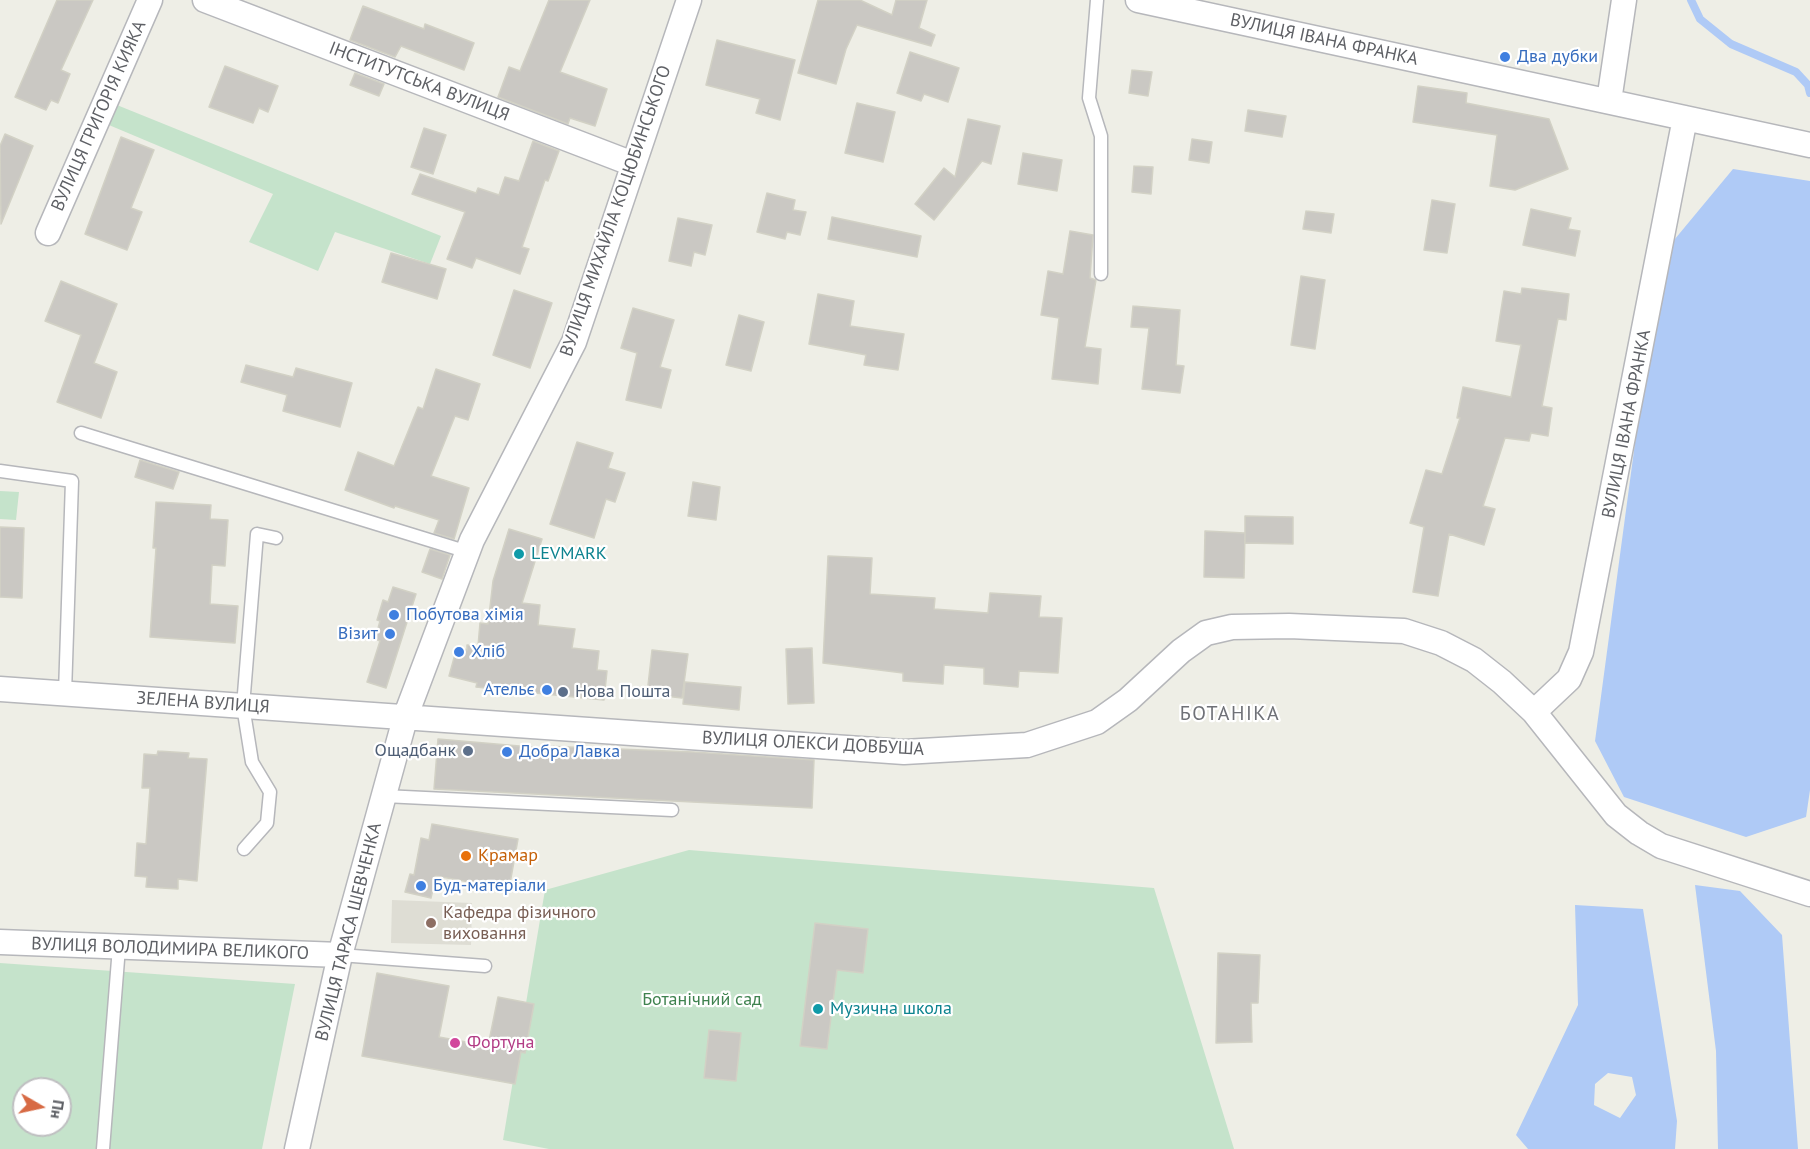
<!DOCTYPE html>
<html>
<head>
<meta charset="utf-8">
<style>
	body { margin:0 }
	#map { position:relative; width:1810px; height:1149px; overflow:hidden; background:#eeeee6; font-family:"PT Sans",sans-serif }
	canvas { display:block }
	.north { position:absolute; left:12px; top:1077px; width:60px; height:60px; box-sizing:border-box; background:#fff; border:2px solid #bfbfc1; border-radius:50%; rotate:99deg; font-size:16px; font-weight:700; line-height:24px; text-align:center; color:#5e6065 }
	.north::after { content:''; display:block; margin:auto; width:21px; height:27px; background:#d76a44; clip-path:polygon(50% 0,100% 100%,50% 72%,0 100%) }
</style>
</head>
<body>
<div id="map">
<canvas width="1810" height="1149"></canvas>
<div class="north">Пн</div>
</div>
<script>
const ctx = document.querySelector('canvas').getContext('2d');
ctx.lineJoin = 'round';
function fill(path, color) { ctx.fillStyle = color; ctx.fill(path, 'evenodd'); }
const shape = rows => new Path2D(rows.map(r => 'M' + r).join(''));
function stroke(path, color, width, dash) { ctx.strokeStyle = color; ctx.lineWidth = width; ctx.lineCap = dash ? 'butt' : 'round'; ctx.setLineDash(dash || []); ctx.stroke(path); }
function label(font, color, halo, rows, align = 'center') {
  ctx.font = font + ' "PT Sans",sans-serif'; ctx.lineWidth = 4.5; ctx.setLineDash([]); ctx.textBaseline = 'middle'; ctx.strokeStyle = halo; ctx.fillStyle = color; for (const [text, x, y, turn = 0] of rows) {
    ctx.save(); ctx.translate(x, y); ctx.rotate((+turn || 0) * Math.PI / 180); ctx.textAlign = isNaN(turn) ? turn : align; if (halo) ctx.strokeText(text, 0, 0); ctx.fillText(text, 0, 0); ctx.restore();
  }
}
fill(shape([
	[392,900,472,903,471,945,391,943]
]), '#deddd4');
fill(shape([
	[107,101,441,236,430,264,335,232,318,271,249,242,273,194,97,120],
	[0,491,19,492,16,520,0,519],
	[689,850,1154,888,1234,1149,549,1149,503,1140,545,890],
	[0,963,295,984,262,1149,0,1149],
	[24,1089,60,1089,60,1125,24,1125]
]), '#c5e3cb');
fill(shape([
	[1733,169,1810,181,1810,790,1806,817,1746,837,1624,797,1595,741,1660,257],
	[1695,885,1740,891,1782,935,1798,1149,1718,1149,1716,1051],
	[1575,905,1643,909,1677,1121,1675,1149,1528,1149,1516,1135,1578,1005],
	[1608,1073,1632,1077,1636,1095,1620,1118,1594,1105,1595,1084]
]), '#afcaf6');
stroke(shape([
	[1691,0,1700,19,1731,44,1796,72,1808,85,1810,93]
]), '#afcaf6', 8);
const building = shape([
	[57,0,93,0,61,70,70,74,58,103,51,100,46,110,15,97,57,0],
	[549,0,590,0,560,72,607,89,595,126,570,118,568,124,498,97,509,67,520,71,549,0],
	[818,0,860,0,892,15,896,0,927,0,919,28,935,35,931,46,857,25,846,49,836,84,798,73,818,0],
	[363,6,424,29,425,24,474,43,464,70,401,46,395,57,350,40,363,6],
	[717,40,795,60,780,120,756,113,760,99,706,85,717,40],
	[910,52,959,68,948,102,924,94,921,101,897,93,910,52],
	[225,66,278,86,268,112,259,108,253,123,209,107,225,66],
	[1132,70,1152,72,1148,96,1129,93,1132,70],
	[355,73,384,84,379,96,350,85,355,73],
	[1418,86,1467,93,1466,103,1549,119,1568,169,1515,190,1490,186,1497,135,1413,122,1418,86],
	[857,103,895,112,883,162,845,153,857,103],
	[1248,110,1286,116,1282,137,1245,131,1248,110],
	[968,119,1000,126,991,164,982,161,934,220,915,204,944,168,955,177,968,119],
	[424,128,446,135,433,174,411,167,424,128],
	[5,134,33,146,1,224,0,146,5,134],
	[121,137,154,150,131,208,142,212,127,250,85,234,121,137],
	[1192,139,1212,142,1209,163,1189,160,1192,139],
	[533,141,559,151,548,181,545,180,522,247,529,249,520,274,476,258,472,268,447,259,465,212,412,194,420,174,476,193,478,188,499,195,505,177,519,181,533,141],
	[1023,153,1062,160,1057,191,1018,184,1023,153],
	[1134,166,1153,167,1151,194,1132,192,1134,166],
	[767,193,795,200,793,210,806,212,800,235,787,232,785,239,757,232,767,193],
	[1432,200,1455,204,1447,253,1424,250,1432,200],
	[1531,209,1571,218,1568,229,1580,231,1575,256,1523,245,1531,209],
	[1306,211,1334,214,1331,233,1303,229,1306,211],
	[832,217,921,236,917,257,828,239,832,217],
	[678,218,712,225,705,255,694,252,691,266,669,261,678,218],
	[1070,231,1093,235,1090,278,1096,280,1085,347,1101,349,1098,384,1052,379,1059,318,1041,315,1048,271,1063,274,1070,231],
	[391,253,446,269,437,299,382,282,391,253],
	[1301,276,1325,280,1315,349,1291,345,1301,276],
	[61,281,117,304,94,363,117,372,101,418,57,402,81,335,45,321,61,281],
	[1522,288,1569,294,1566,320,1558,319,1542,406,1552,408,1548,436,1531,433,1529,441,1505,438,1483,506,1495,509,1484,545,1449,534,1438,596,1413,592,1424,527,1410,523,1426,470,1442,474,1460,418,1457,418,1463,387,1511,397,1521,345,1496,341,1504,291,1521,294,1522,288],
	[514,290,552,303,530,368,493,355,514,290],
	[818,294,854,301,850,326,904,334,898,370,864,365,866,355,809,344,818,294],
	[1133,306,1180,310,1176,365,1184,366,1180,393,1142,389,1149,328,1131,327,1133,306],
	[633,308,674,320,660,367,671,370,661,408,626,400,637,353,621,348,633,308],
	[739,315,764,322,751,371,726,365,739,315],
	[246,365,293,377,296,368,352,383,340,427,283,411,287,395,241,382,246,365],
	[436,369,480,384,468,420,455,416,431,476,469,488,454,539,434,533,439,520,395,506,394,508,345,490,358,452,394,466,418,407,423,409,436,369],
	[577,442,613,453,608,468,625,473,615,502,606,499,594,538,550,524,577,442],
	[140,460,179,472,173,489,135,477,140,460],
	[693,482,720,487,716,520,688,516,693,482],
	[156,502,211,505,210,519,228,520,225,566,212,565,210,604,238,606,235,643,150,637,156,548,153,548,156,502],
	[1245,516,1293,517,1293,544,1245,543,1245,516],
	[0,527,24,528,22,598,0,597,0,527],
	[509,529,542,539,522,603,540,605,538,625,575,629,572,648,599,651,597,670,607,671,604,700,476,687,477,683,449,676,457,647,467,650,467,645,478,646,480,623,488,624,493,581,509,529],
	[1205,531,1245,533,1244,578,1204,577,1205,531],
	[430,549,450,555,442,579,422,572,430,549],
	[828,556,872,558,870,594,935,598,934,609,988,613,990,593,1041,596,1039,617,1062,618,1058,673,1019,671,1018,687,984,684,984,668,944,665,943,684,903,681,903,673,823,663,828,556],
	[393,587,416,594,386,688,367,682,380,641,375,639,380,621,377,620,383,600,388,602,393,587],
	[812,648,814,703,788,704,786,649,812,648],
	[652,650,688,654,682,698,647,694,652,650],
	[685,682,741,687,739,710,683,704,685,682],
	[438,739,543,748,543,746,693,752,814,760,812,808,434,789,438,739],
	[158,751,189,753,188,758,207,759,197,881,178,879,178,889,146,887,147,877,135,876,137,843,146,844,150,788,142,788,144,754,157,755,158,751],
	[432,824,518,839,509,889,436,876,431,898,405,892,410,874,414,875,421,838,429,840,432,824],
	[815,923,868,929,863,973,837,970,827,1049,800,1046,815,923],
	[1218,953,1260,955,1258,1003,1251,1003,1252,1042,1216,1043,1218,953],
	[377,973,449,986,439,1037,488,1046,498,997,534,1004,525,1053,521,1052,515,1084,362,1056,377,973],
	[709,1030,741,1033,736,1081,704,1078,709,1030]
]);
fill(building, '#cac8c3');
stroke(building, '#d2d1c5', 1.5);
const lane = shape([
	[1097,0,1089,98,1101,136,1101,274],
	[81,433,468,552],
	[0,471,72,481,65,693],
	[384,796,672,810],
	[244,849,267,823,270,792,252,762,243,706,257,534,276,538],
	[340,955,485,966],
	[103,1149,119,947]
]);
const street = shape([
	[205,0,633,164],
	[1138,0,1810,145],
	[1609,101,1624,0],
	[48,233,150,0],
	[0,689,904,752,1027,745,1097,722,1128,700,1181,651,1206,633,1232,627,1289,626,1404,631,1441,643,1474,660,1502,682,1534,712,1616,815,1639,833,1661,846,1810,894],
	[1534,712,1569,679,1581,652,1685,118],
	[0,942,340,955],
	[297,1149,340,955,406,715,472,540,574,342,689,0]
]);
stroke(lane, '#b6b7bb', 15);
stroke(street, '#b6b7bb', 27);
stroke(lane, '#fff', 12);
stroke(street, '#fff', 24);
for (const [x, y, r, color] of [
	[1505,57,6,"#3f7fe0"],
	[519,554,6,"#0f9aa8"],
	[394,615,6,"#3f7fe0"],
	[390,634,6,"#3f7fe0"],
	[459,652,6,"#3f7fe0"],
	[547,690,6,"#3f7fe0"],
	[563,692,6,"#5c6f8a"],
	[468,751,6,"#5c6f8a"],
	[507,752,6,"#3f7fe0"],
	[466,856,6,"#e8710a"],
	[421,886,6,"#3f7fe0"],
	[431,923,6,"#8d6e63"],
	[818,1009,6,"#0f9aa8"],
	[455,1043,6,"#d1479c"]
]) { const dot = new Path2D(); dot.arc(x, y, r, 0, 2 * Math.PI); ctx.fillStyle = color; ctx.fill(dot); stroke(dot, '#fff', 2); }
label('18px', '#5e6065', '#fff', [
	["ВУЛИЦЯ ІВАНА ФРАНКА",1324,40,12],
	["ІНСТИТУТСЬКА ВУЛИЦЯ",419,82,21],
	["ВУЛИЦЯ ГРИГОРІЯ КИЯКА",99,116,-66],
	["ВУЛИЦЯ МИХАЙЛА КОЦЮБИНСЬКОГО",616,211,-71],
	["ВУЛИЦЯ ІВАНА ФРАНКА",1627,424,-79],
	["ЗЕЛЕНА ВУЛИЦЯ",203,703,4],
	["ВУЛИЦЯ ОЛЕКСИ ДОВБУША",813,744,3],
	["ВУЛИЦЯ ТАРАСА ШЕВЧЕНКА",349,932,-76],
	["ВУЛИЦЯ ВОЛОДИМИРА ВЕЛИКОГО",170,949,2]
]);
label('18px', '#366cbe', '#fff', [
	["Два дубки",1517,57],
	["Побутова хімія",406,615],
	["Візит",378,634,"right"],
	["Хліб",471,652],
	["Ательє",535,690,"right"],
	["Добра Лавка",519,752],
	["Буд-матеріали",433,886]
], 'left');
label('18px', '#0d838f', '#fff', [
	["LEVMARK",531,554],
	["Музична школа",830,1009]
], 'left');
label('18px', '#4e5e75', '#fff', [
	["Нова Пошта",575,692],
	["Ощадбанк",456,751,"right"]
], 'left');
label('18px', '#c56008', '#fff', [
	["Крамар",478,856]
], 'left');
label('18px', '#785e54', '#fff', [
	["Кафедра фізичного",443,913],
	["виховання",443,934]
], 'left');
label('18px', '#3f824f', '#fff', [
	["Ботанічний сад",702,1000]
]);
label('18px', '#b23c85', '#fff', [
	["Фортуна",467,1043]
], 'left');
ctx.letterSpacing = '1.5px';
label('20px', '#6f7177', '#fff', [
	["БОТАНІКА",1230,714]
]);
ctx.letterSpacing = '0px';
</script>
</body>
</html>
